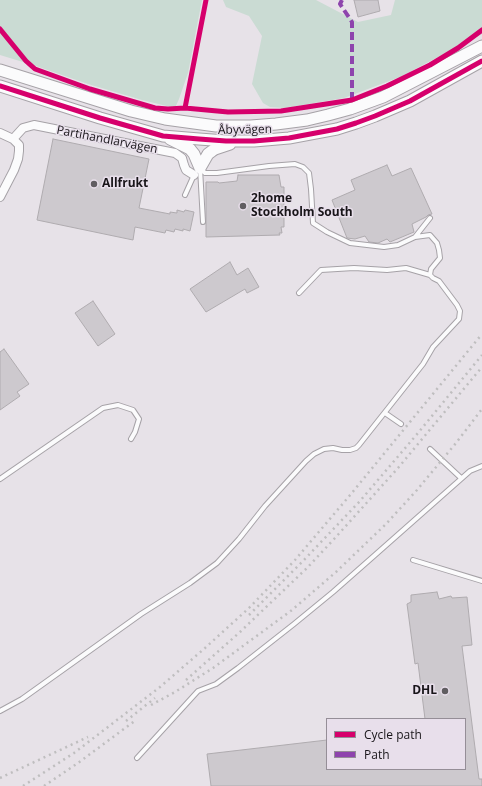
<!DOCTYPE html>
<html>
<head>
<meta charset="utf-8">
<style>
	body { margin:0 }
	#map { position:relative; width:482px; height:786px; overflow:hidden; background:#e7e2e8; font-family:"Open Sans",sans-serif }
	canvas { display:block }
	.legend { position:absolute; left:326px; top:718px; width:140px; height:52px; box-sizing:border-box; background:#e8dfeb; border:1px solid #958e97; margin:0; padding:5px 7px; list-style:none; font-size:12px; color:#181519 }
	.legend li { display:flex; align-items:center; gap:8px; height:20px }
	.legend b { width:20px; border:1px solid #958e97 }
</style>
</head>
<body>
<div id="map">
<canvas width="482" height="786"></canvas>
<ul class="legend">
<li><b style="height:5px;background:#d6006c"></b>Cycle path</li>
<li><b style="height:5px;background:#8e44ad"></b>Path</li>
</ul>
</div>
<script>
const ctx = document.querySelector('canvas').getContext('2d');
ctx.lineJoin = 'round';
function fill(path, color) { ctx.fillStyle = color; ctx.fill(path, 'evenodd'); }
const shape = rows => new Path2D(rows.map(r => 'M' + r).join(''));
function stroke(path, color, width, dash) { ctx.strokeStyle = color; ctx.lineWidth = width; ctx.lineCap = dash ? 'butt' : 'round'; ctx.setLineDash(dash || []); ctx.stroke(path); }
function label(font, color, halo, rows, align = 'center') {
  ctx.font = font + ' "Open Sans",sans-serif'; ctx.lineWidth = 3; ctx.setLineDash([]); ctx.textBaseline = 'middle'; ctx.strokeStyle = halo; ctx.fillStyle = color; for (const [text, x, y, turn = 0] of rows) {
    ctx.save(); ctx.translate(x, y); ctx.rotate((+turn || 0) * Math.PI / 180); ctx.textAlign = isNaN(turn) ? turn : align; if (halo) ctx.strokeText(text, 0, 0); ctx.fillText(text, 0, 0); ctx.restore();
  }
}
fill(shape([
	[0,0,202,0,188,73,179,99,175,108,142,100,88,84,36,66,0,55],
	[223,0,316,0,358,22,391,15,395,0,482,0,482,34,400,77,344,98,285,108,270,107,263,103,252,84,262,36,249,16,226,7]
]), '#cadbd3');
const building = shape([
	[354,0,378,0,380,11,358,17,354,0],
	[53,139,149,159,139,208,170,214,170,212,177,213,177,210,184,212,185,210,194,212,190,231,183,229,183,231,175,229,174,232,166,230,165,233,135,227,133,240,37,220,53,139],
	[387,165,392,176,411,168,432,214,428,215,426,217,412,224,414,232,390,242,387,239,378,243,369,242,365,236,355,239,347,238,332,200,355,190,351,180,387,165],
	[238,175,279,175,281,187,284,187,284,227,281,227,282,233,279,233,280,235,206,237,206,182,218,182,219,183,237,181,238,175],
	[230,262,237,275,248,268,259,287,247,293,245,289,206,312,190,289,230,262],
	[93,301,115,334,98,346,75,313,93,301],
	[4,349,29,384,17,392,20,396,0,410,0,352,4,349],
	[437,592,439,599,451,596,452,598,467,597,472,645,462,646,479,779,482,779,482,786,211,786,207,754,327,740,327,769,465,769,465,719,425,719,418,663,415,664,407,604,411,602,411,595,437,592]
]);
fill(building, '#cdc9ce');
stroke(building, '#afabaf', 1);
const lane = shape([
	[200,168,205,173,217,173,269,166,295,164,303,167,309,173,311,189,313,223,327,232,350,243,384,247,398,245,415,237,430,218],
	[200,168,203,222],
	[185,195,194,175],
	[299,293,321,270,354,268,387,270,406,268,430,275],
	[385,413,401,424],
	[430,449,461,478],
	[0,479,103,408,118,405,133,410,139,419,135,432,131,439],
	[413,560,482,581],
	[0,711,22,699,141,614,190,583,217,563,239,539,265,506,306,461,314,454,324,449,333,448,342,450,350,450,356,448,359,445,423,364,433,347,459,319,460,311,457,305,439,281,433,278,430,275,431,269,440,258,439,250,437,243,430,235,415,237],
	[137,758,198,691,216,684,238,668,294,624,333,592,375,555,470,471,482,466]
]);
const street = shape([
	[0,133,13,139,19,145,19,151,18,159,14,170,0,197],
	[13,139,23,128,34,125,175,153,182,158,184,165,186,170,194,175]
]);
const secondary = shape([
	[0,70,131,111,165,119,216,126,251,126,276,124,307,120,328,115,350,109,383,97,482,46],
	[0,86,100,118,163,136,199,139,226,141,254,141,289,138,337,129,356,123,375,116,410,101,482,61],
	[170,139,190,149,194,154,200,168],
	[200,168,208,154,212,151,215,149,230,144]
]);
stroke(lane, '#a6a2a7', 6);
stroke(street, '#a6a2a7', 10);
stroke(secondary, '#a6a2a7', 13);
stroke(lane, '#fbfbfc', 4);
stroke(street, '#fbfbfc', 8);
stroke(secondary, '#fbfbfc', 11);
stroke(shape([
	[249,615,303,561,360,501,418,433,482,355],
	[186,680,240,632,307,568,335,538,398,468,482,367],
	[151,705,175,692,213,668,292,610,336,572,386,524,417,490,456,443,482,409],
	[126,721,155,698],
	[0,778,88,737],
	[23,786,74,753,160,687,205,648,249,608,295,560,351,494,482,334],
	[44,786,78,763,136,720]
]), '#bfbebf', 2.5, [2, 4]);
stroke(shape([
	[342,0,340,4,352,22,352,100]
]), '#8e44ad', 4, [8, 4]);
stroke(shape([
	[0,29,26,61,35,69,90,89,155,108,168,109,185,108,228,112,281,111,352,100,387,86,430,65,458,48,482,30],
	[0,86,100,118,163,136,199,139,226,141,254,141,289,138,337,129,356,123,375,116,410,101,482,61],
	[185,108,206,0]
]), '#d6006c', 5);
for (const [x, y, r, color] of [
	[94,184,4,"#605d61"],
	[243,206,4,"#605d61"],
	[445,691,4,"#605d61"]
]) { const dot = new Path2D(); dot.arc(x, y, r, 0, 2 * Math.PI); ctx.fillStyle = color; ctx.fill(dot); stroke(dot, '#e8dfeb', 1.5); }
label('12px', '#181519', '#e8dfeb', [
	["Åbyvägen",245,130,-1],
	["Partihandlarvägen",107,140,11]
]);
label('bold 12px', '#181519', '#e8dfeb', [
	["Allfrukt",102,184],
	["2home",251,199],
	["Stockholm South",251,213],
	["DHL",437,691,"right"]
], 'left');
</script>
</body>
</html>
